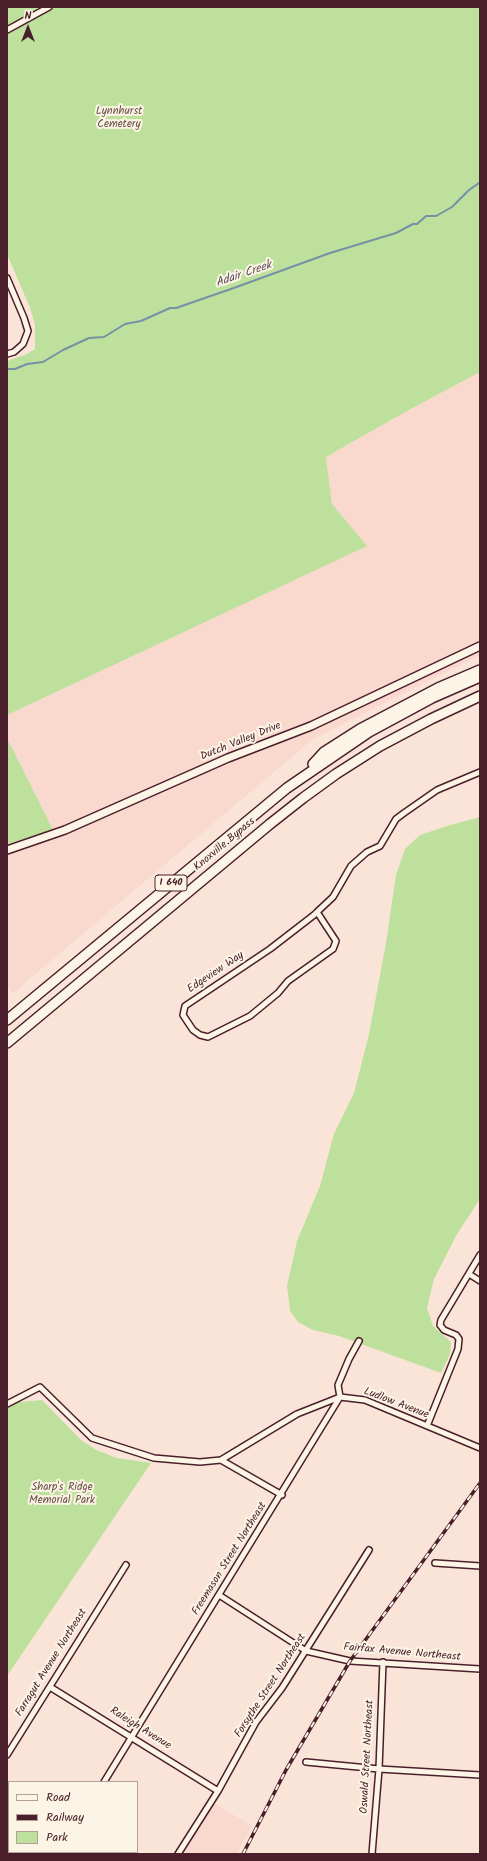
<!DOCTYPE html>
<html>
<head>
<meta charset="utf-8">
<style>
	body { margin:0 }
	#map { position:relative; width:487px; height:1861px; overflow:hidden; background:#fae4d8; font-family:Kalam,sans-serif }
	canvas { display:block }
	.frame { position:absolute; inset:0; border:8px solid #4a1f2b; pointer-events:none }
	.legend { position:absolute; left:8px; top:1781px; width:130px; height:72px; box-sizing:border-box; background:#fcf5e5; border:1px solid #b59f9b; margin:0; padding:5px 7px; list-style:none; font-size:12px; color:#4a1f2b }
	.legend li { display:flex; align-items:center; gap:8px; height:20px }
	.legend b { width:20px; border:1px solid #b59f9b }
	.north { position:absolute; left:8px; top:8px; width:40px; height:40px; -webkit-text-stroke:3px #fcf5e5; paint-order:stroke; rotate:0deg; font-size:11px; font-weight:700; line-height:16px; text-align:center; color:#4a1f2b }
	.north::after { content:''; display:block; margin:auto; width:14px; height:18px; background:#4a1f2b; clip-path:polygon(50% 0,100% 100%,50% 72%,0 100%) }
</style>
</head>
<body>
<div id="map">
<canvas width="487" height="1861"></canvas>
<div class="frame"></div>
<ul class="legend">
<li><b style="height:5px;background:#fcf5e5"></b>Road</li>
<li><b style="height:5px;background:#4a1f2b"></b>Railway</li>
<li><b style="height:11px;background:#bde19c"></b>Park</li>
</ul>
<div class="north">N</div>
</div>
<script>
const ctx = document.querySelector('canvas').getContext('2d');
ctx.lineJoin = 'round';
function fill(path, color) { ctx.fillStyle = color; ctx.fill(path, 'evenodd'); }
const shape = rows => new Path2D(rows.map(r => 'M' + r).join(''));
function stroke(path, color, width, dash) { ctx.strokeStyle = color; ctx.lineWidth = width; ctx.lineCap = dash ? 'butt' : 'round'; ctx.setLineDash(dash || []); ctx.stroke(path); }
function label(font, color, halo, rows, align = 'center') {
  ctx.font = font + ' Kalam,sans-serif'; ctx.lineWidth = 4; ctx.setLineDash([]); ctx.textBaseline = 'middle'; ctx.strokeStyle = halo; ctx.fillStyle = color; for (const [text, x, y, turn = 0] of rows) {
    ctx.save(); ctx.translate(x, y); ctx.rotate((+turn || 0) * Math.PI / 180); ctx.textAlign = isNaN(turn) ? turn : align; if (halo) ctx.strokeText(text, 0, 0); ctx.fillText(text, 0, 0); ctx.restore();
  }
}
fill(shape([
	[480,372,480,655,313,739,12,994,7,985,7,853,53,830,7,738,7,715,366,546,332,504,326,457,407,411],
	[209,1800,252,1826,237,1854,174,1854]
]), '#f9d8ce');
fill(shape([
	[7,7,480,7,480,372,407,411,326,457,332,504,367,546,7,715,7,361,27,354,35,349,35,325,30,308,7,254],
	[7,738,53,830,7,844],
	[480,817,480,1199,457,1234,434,1279,427,1308,433,1326,451,1342,450,1354,441,1373,339,1336,313,1330,298,1322,290,1311,287,1286,297,1241,320,1186,334,1134,354,1093,369,1034,386,943,396,875,405,849,420,835,450,825],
	[42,1400,81,1440,96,1450,117,1458,151,1463,7,1676,7,1403]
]), '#bde19c');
stroke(shape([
	[7,369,15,369,27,364,43,362,63,350,89,338,104,337,125,324,141,321,170,308,176,308,231,289,330,253,396,233,413,224,417,224,426,216,436,216,452,207,469,190,479,183]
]), '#7790a5', 2);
const street = shape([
	[7,30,49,7],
	[7,278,24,318,28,331,23,344,14,352,7,354],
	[317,912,336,941,333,949,288,981,278,993,250,1016,208,1037,200,1035,193,1030,183,1015,185,1006,270,949,314,915,317,912,333,897,351,866,367,852,380,846,396,819,404,813,437,790,480,772],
	[469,1274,480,1281],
	[7,1404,40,1387,92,1438,154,1458,200,1462,221,1460,297,1414,340,1397,365,1400,480,1448],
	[427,1426,458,1349,459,1339,456,1335,444,1330,440,1325,441,1320,480,1255],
	[221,1460,282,1495],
	[435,1563,480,1566],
	[219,1595,306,1651,350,1661,480,1669],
	[50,1687,218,1791],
	[7,1755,126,1565],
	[306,1762,379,1769,480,1775],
	[104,1782,340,1397,338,1385,349,1359,359,1341],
	[7,1799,9,1801],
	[93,1852,96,1854],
	[60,1854,61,1852],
	[178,1854,218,1791,256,1722,282,1688,369,1550],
	[372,1854,379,1769,383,1662]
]);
const secondary = shape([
	[7,850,65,830,228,758,311,726,480,646]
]);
const highway = shape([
	[313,764,324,752,360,729,438,688,480,670],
	[7,1020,287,788,369,732,432,698,480,677],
	[7,1043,270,824,303,798,336,774,380,746,431,719,480,696]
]);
stroke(street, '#4a1f2b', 8);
stroke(secondary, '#4a1f2b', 10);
stroke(highway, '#4a1f2b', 12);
stroke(street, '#fcf5e5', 5);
stroke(secondary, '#fcf5e5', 7);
stroke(highway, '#fcf5e5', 9);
const rail = shape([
	[243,1854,286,1770,350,1661,480,1483]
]);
stroke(rail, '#4a1f2b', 3.5);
stroke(rail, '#fcf5e5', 2, [6]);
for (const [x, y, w] of [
	[171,883,32]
]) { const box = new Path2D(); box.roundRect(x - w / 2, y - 8, w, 16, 3); ctx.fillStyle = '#fcf5e5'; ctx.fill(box); stroke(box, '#4a1f2b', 1); }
label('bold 10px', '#4a1f2b', null, [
	["I 640",171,883]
]);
label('11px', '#675047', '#fcf5e5', [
	["Lynnhurst",119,112],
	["Cemetery",119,125],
	["Sharp's Ridge",62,1488],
	["Memorial Park",62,1501]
]);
label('11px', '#4a1f2b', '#fcf5e5', [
	["Dutch Valley Drive",241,742,-22],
	["Knoxville Bypass",225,845,-40],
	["Edgeview Way",216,973,-34],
	["Ludlow Avenue",396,1404,21],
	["Freemason Street Northeast",230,1559,-58],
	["Fairfax Avenue Northeast",402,1653,5],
	["Farragut Avenue Northeast",52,1663,-58],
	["Forsythe Street Northeast",271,1686,-57],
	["Raleigh Avenue",140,1729,32],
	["Oswald Street Northeast",368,1757,-87]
]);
label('italic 12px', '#5d4e5e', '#fcf5e5', [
	["Adair Creek",244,275,-19]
]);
</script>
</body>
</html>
